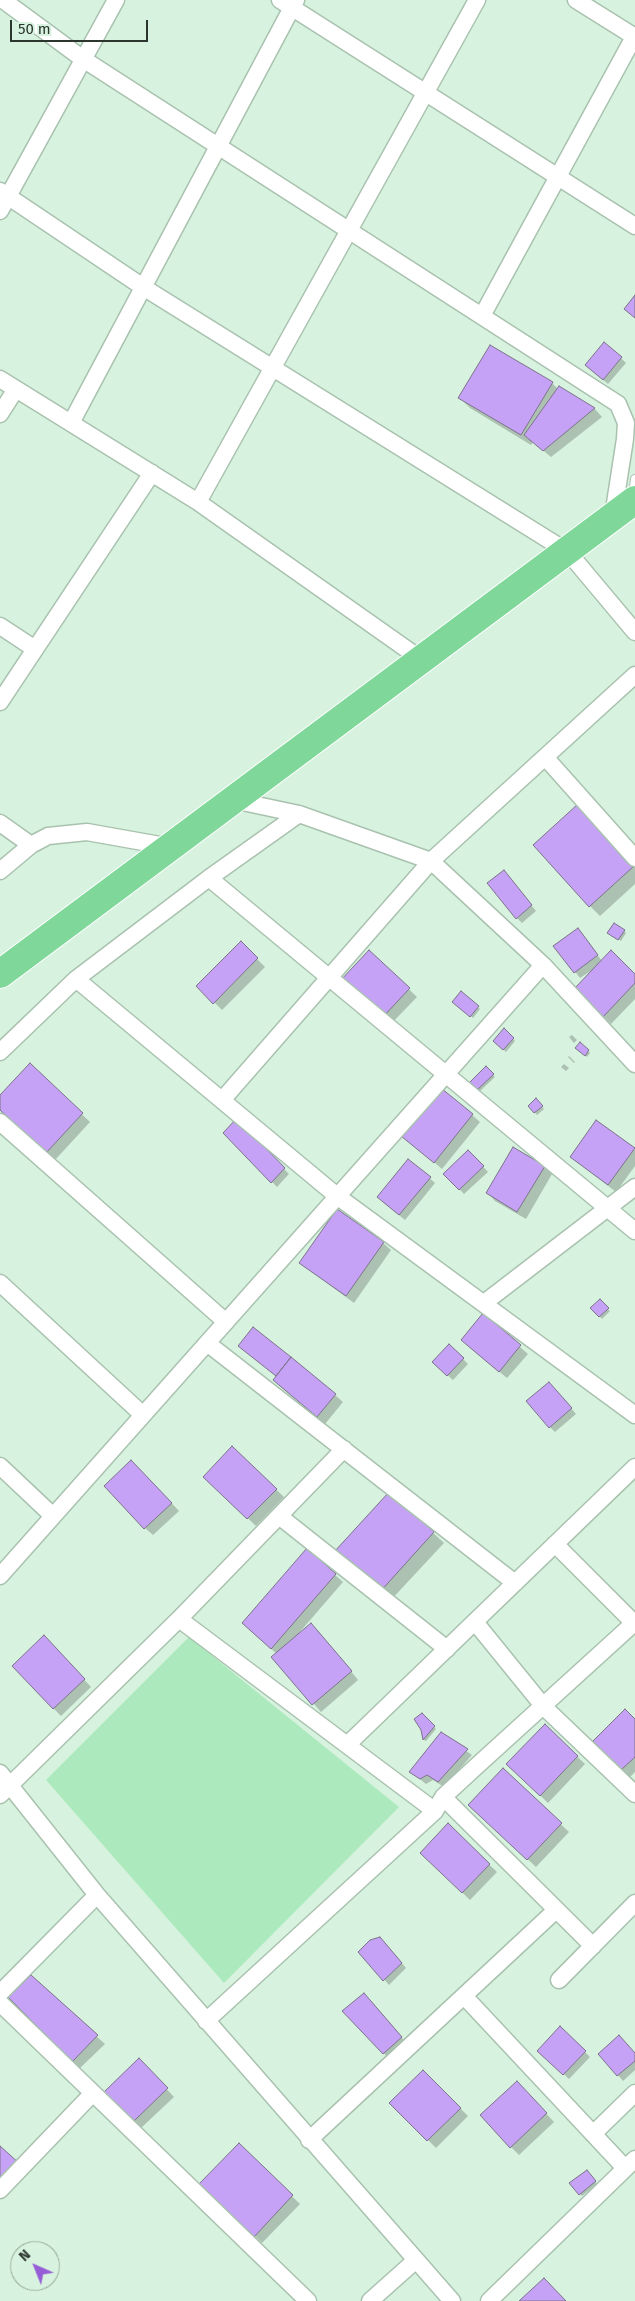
<!DOCTYPE html>
<html>
<head>
<meta charset="utf-8">
<style>
	body { margin:0 }
	#map { position:relative; width:635px; height:2301px; overflow:hidden; background:#d7f2de; font-family:"Fira Sans",sans-serif }
	canvas { display:block }
	.north { position:absolute; left:10px; top:2241px; width:50px; height:50px; box-sizing:border-box; background:#d7f2de; border:1px solid #93a798; border-radius:50%; rotate:316deg; font-size:14px; font-weight:700; line-height:20px; text-align:center; color:#2c362f }
	.north::after { content:''; display:block; margin:auto; width:18px; height:22px; background:#965ed6; clip-path:polygon(50% 0,100% 100%,50% 72%,0 100%) }
	.scale { position:absolute; left:10px; top:20px; width:138px; height:22px; box-sizing:border-box; border:2px solid #2c362f; border-top:0; padding-left:6px; font-size:15px; line-height:18px; white-space:nowrap; color:#2c362f; -webkit-text-stroke:4px #d7f2de; paint-order:stroke }
</style>
</head>
<body>
<div id="map">
<canvas width="635" height="2301"></canvas>
<div class="north">N</div>
<div class="scale">50 m</div>
</div>
<script>
const ctx = document.querySelector('canvas').getContext('2d');
ctx.lineJoin = 'round';
function fill(path, color) { ctx.fillStyle = color; ctx.fill(path, 'evenodd'); }
const shape = rows => new Path2D(rows.map(r => 'M' + r).join(''));
function stroke(path, color, width, dash) { ctx.strokeStyle = color; ctx.lineWidth = width; ctx.lineCap = dash ? 'butt' : 'round'; ctx.setLineDash(dash || []); ctx.stroke(path); }
fill(shape([
	[189,1637,399,1807,224,1983,46,1780]
]), '#aceabe');
fill(shape([
	[621,358,626,363,608,384,591,370],
	[552,383,558,389,560,388,595,409,602,417,551,457,533,442,531,445,470,408,460,398],
	[588,815,635,868,635,884,600,916,590,906],
	[508,877,536,911,522,923,517,918],
	[578,929,602,961,635,976,635,999,611,1024,575,989,597,967,580,978,555,946],
	[624,931,626,933,621,941,611,935],
	[241,943,265,967,222,1010,198,986],
	[370,952,417,997,389,1026,350,989],
	[461,993,480,1009,473,1018,454,1002],
	[504,1030,515,1041,506,1052,494,1041],
	[572,1035,577,1040,574,1043,569,1037],
	[580,1044,590,1053,587,1057,577,1048],
	[569,1056,575,1062,574,1063,568,1057],
	[564,1064,569,1068,566,1071,561,1067],
	[30,1065,90,1122,55,1160,0,1109,0,1097],
	[486,1068,495,1077,479,1092,470,1083],
	[536,1100,544,1109,537,1115,529,1106],
	[472,1115,480,1122,442,1169,403,1136],
	[237,1120,289,1174,277,1187,224,1133],
	[596,1122,635,1150,635,1166,616,1192,571,1157],
	[468,1151,488,1172,464,1194,445,1174],
	[409,1160,435,1183,405,1220,383,1202],
	[544,1167,552,1174,526,1219,495,1201,488,1193],
	[383,1243,391,1250,354,1303,300,1263],
	[600,1301,610,1311,602,1319,592,1308],
	[483,1315,528,1354,507,1378,470,1348],
	[449,1345,468,1364,453,1380,433,1362],
	[245,1351,285,1363,335,1395,343,1402,325,1424,282,1388,274,1380,277,1377],
	[554,1388,576,1414,555,1432,550,1427],
	[232,1448,284,1497,256,1526,204,1477],
	[139,1469,179,1511,153,1535,145,1528],
	[390,1493,444,1543,389,1602,346,1562],
	[307,1550,343,1582,299,1633,319,1632,358,1680,321,1712,273,1657,277,1654,251,1631],
	[51,1644,91,1687,61,1716,53,1708],
	[422,1715,436,1729,426,1741,424,1740],
	[635,1721,635,1772,630,1777,595,1741],
	[545,1726,585,1764,548,1803,508,1764],
	[442,1734,472,1755,444,1787,433,1780,426,1784,411,1772],
	[503,1770,569,1832,536,1867,477,1812],
	[448,1825,497,1872,470,1900,422,1853],
	[385,1943,406,1968,389,1985,360,1952],
	[31,1977,105,2044,80,2068,10,1997],
	[372,2002,408,2045,391,2061,344,2011],
	[560,2028,590,2057,569,2079,539,2051],
	[600,2054,635,2054,635,2070,623,2081],
	[139,2060,174,2097,141,2128,106,2092],
	[423,2071,468,2116,436,2148,391,2103],
	[524,2090,554,2122,519,2155,511,2147],
	[239,2145,300,2204,262,2243,201,2184],
	[589,2173,597,2184,582,2196,580,2194]
]), '#0003');
const building = shape([
	[635,295,635,318,624,309,635,295],
	[604,342,622,357,603,380,585,365,604,342],
	[490,345,553,382,521,435,458,398,490,345],
	[559,386,595,408,543,451,524,435,559,386],
	[578,804,634,866,589,907,533,845,578,804],
	[504,870,532,905,516,919,487,883,504,870],
	[614,923,625,930,618,940,607,933,614,923],
	[578,928,598,955,574,973,553,946,578,928],
	[241,941,258,958,213,1004,196,986,241,941],
	[369,950,410,988,381,1019,340,981,369,950],
	[611,950,635,974,635,983,603,1017,574,989,611,950],
	[461,991,479,1006,470,1017,452,1002,461,991],
	[504,1028,514,1038,503,1050,493,1041,504,1028],
	[580,1042,589,1050,585,1056,575,1048,580,1042],
	[30,1063,83,1113,46,1153,0,1110,0,1095,30,1063],
	[486,1066,494,1074,476,1091,469,1083,486,1066],
	[441,1088,473,1114,434,1163,401,1136,441,1088],
	[536,1098,543,1106,534,1113,528,1106,536,1098],
	[237,1118,285,1168,271,1183,223,1133,237,1118],
	[596,1120,635,1148,608,1185,570,1157,596,1120],
	[513,1147,545,1166,517,1212,486,1193,513,1147],
	[468,1150,484,1166,459,1190,443,1174,468,1150],
	[408,1159,431,1177,399,1215,377,1197,408,1159],
	[337,1209,384,1242,346,1296,299,1263,337,1209],
	[600,1299,609,1308,599,1317,590,1308,600,1299],
	[483,1313,521,1345,499,1372,461,1340,483,1313],
	[253,1327,291,1357,276,1376,238,1346,253,1327],
	[449,1344,464,1358,447,1376,432,1362,449,1344],
	[291,1357,336,1394,317,1417,273,1380,291,1357],
	[549,1382,572,1408,549,1428,526,1401,549,1382],
	[232,1446,277,1489,247,1519,203,1477,232,1446],
	[131,1460,172,1503,144,1529,104,1486,131,1460],
	[390,1491,434,1532,379,1593,334,1552,390,1491],
	[307,1548,336,1574,271,1649,242,1623,307,1548],
	[311,1623,352,1671,312,1705,271,1657,311,1623],
	[44,1635,85,1679,53,1709,12,1666,44,1635],
	[625,1709,635,1719,635,1757,621,1770,593,1741,625,1709],
	[422,1713,435,1726,423,1740,421,1730,414,1719,422,1713],
	[545,1724,578,1756,540,1796,506,1764,545,1724],
	[441,1732,468,1749,438,1782,427,1775,420,1779,409,1772,441,1732],
	[503,1768,562,1823,527,1860,468,1805,503,1768],
	[448,1823,490,1864,462,1893,420,1853,448,1823],
	[380,1937,402,1963,383,1981,358,1952,370,1940,380,1937],
	[31,1975,98,2035,72,2062,8,1997,31,1975],
	[364,1993,402,2037,383,2054,342,2011,364,1993],
	[560,2026,586,2051,563,2075,537,2051,560,2026],
	[619,2035,635,2053,635,2061,617,2076,598,2054,619,2035],
	[139,2058,168,2088,133,2122,104,2092,139,2058],
	[423,2070,461,2108,427,2141,389,2103,423,2070],
	[517,2081,547,2113,510,2148,480,2115,517,2081],
	[239,2143,293,2195,254,2237,199,2184,239,2143],
	[0,2146,20,2164,0,2186,0,2146],
	[587,2170,596,2181,579,2195,569,2183,587,2170],
	[544,2278,566,2301,519,2301,544,2278]
]);
fill(building, '#c5a2f6');
stroke(building, '#7c728a', 1);
const lane = shape([
	[633,495,635,479]
]);
const street = shape([
	[3,0,83,59,618,404,626,423,625,439,613,516],
	[280,0,635,226],
	[576,0,635,37],
	[0,191,143,287,568,552,635,632],
	[0,211,116,0],
	[482,316,635,35],
	[0,379,198,502,422,660],
	[0,414,16,389],
	[71,423,296,0],
	[198,502,477,0],
	[0,626,35,649],
	[0,702,152,473],
	[545,757,635,858],
	[233,800,299,814,431,861,543,965,635,1064],
	[0,823,31,845],
	[0,871,31,845,48,836,87,832,171,847],
	[209,878,635,1231],
	[76,979,337,1196,635,1415],
	[0,1052,76,979,209,878,299,814],
	[223,1099,431,861,635,675],
	[0,1122,226,1322],
	[0,1283,143,1415],
	[484,1303,635,1187],
	[207,1343,515,1583],
	[0,1466,53,1516],
	[279,1516,447,1649],
	[555,1544,635,1624],
	[0,1576,543,965],
	[179,1619,435,1811],
	[475,1622,544,1707,635,1794],
	[347,1745,635,1467],
	[0,1773,97,1895,452,2301],
	[0,1795,179,1619,344,1449],
	[443,1797,593,1946],
	[559,1980,635,1903],
	[0,1993,97,1895],
	[464,1996,625,2168],
	[0,2003,308,2301],
	[206,2021,435,1811,443,1797,480,1763,634,1623],
	[593,2134,635,2093],
	[309,2140,556,1910],
	[0,2190,93,2093],
	[370,2301,416,2260],
	[489,2301,635,2159]
]);
const highway = shape([
	[0,974,635,500]
]);
stroke(lane, '#a9c2af', 10);
stroke(street, '#a9c2af', 19);
stroke(highway, '#fff', 30);
stroke(lane, '#fff', 8);
stroke(street, '#fff', 16);
stroke(highway, '#7fd79a', 28);
</script>
</body>
</html>
